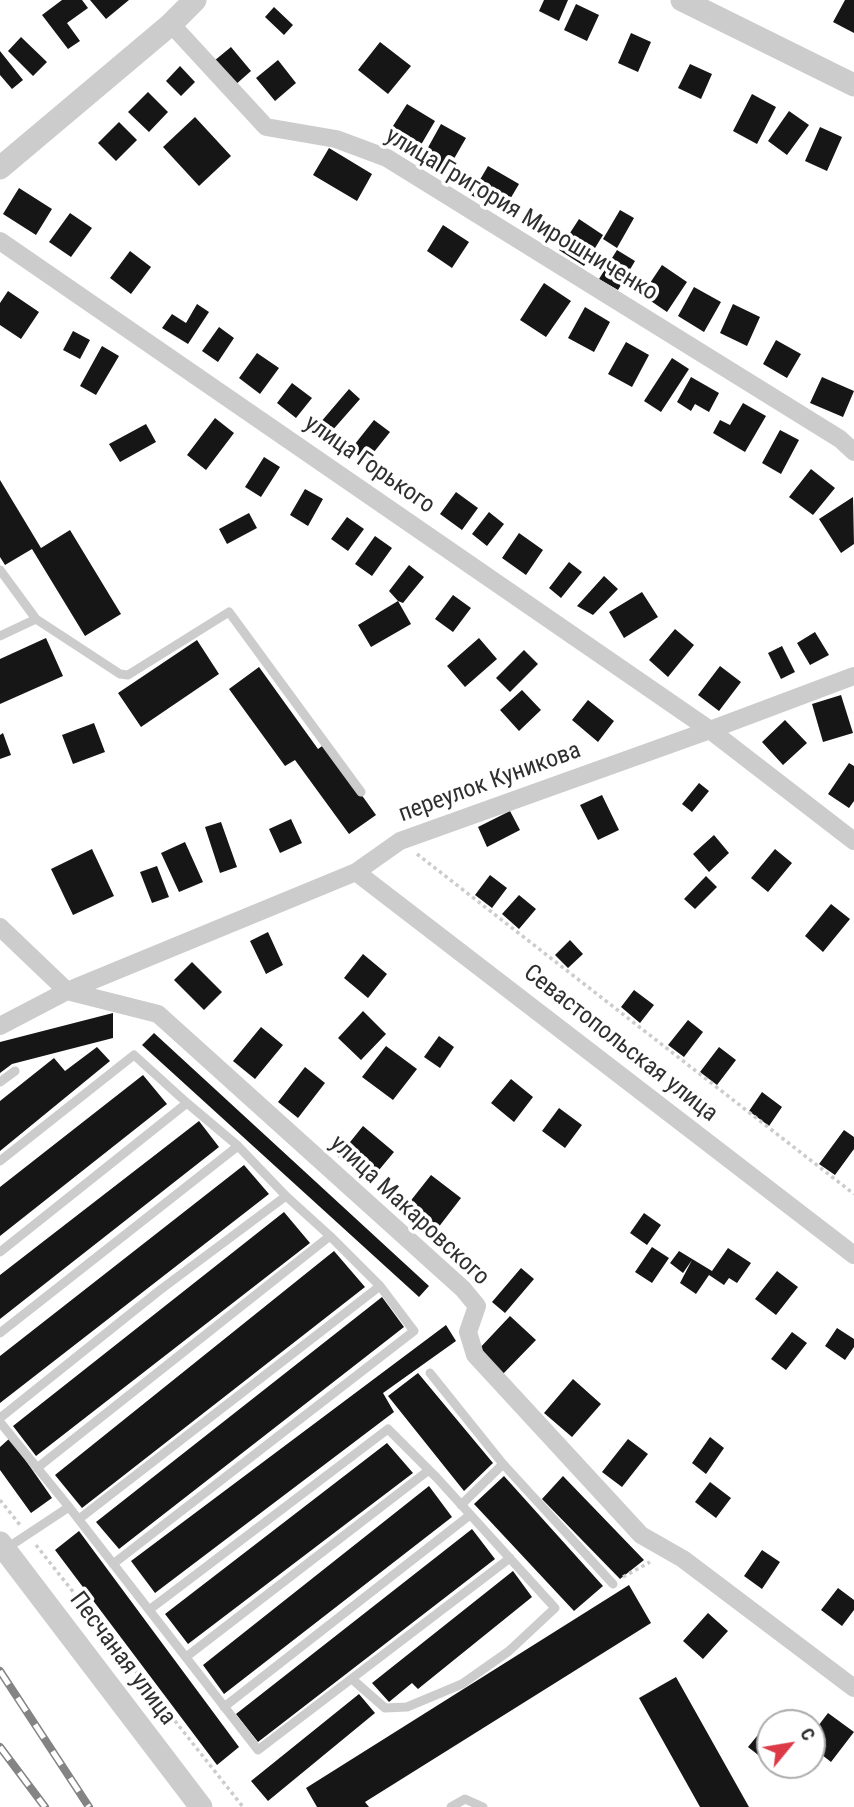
<!DOCTYPE html>
<html>
<head>
<meta charset="utf-8">
<style>
	body { margin:0 }
	#map { position:relative; width:854px; height:1807px; overflow:hidden; background:#fff; font-family:"Roboto Condensed",sans-serif }
	canvas { display:block }
	.north { position:absolute; left:756px; top:1709px; width:70px; height:70px; box-sizing:border-box; background:#fff; border:2px solid #acacac; border-radius:50%; rotate:60deg; font-size:19px; font-weight:700; line-height:28px; text-align:center; color:#2f2f2f }
	.north::after { content:''; display:block; margin:auto; width:24px; height:32px; background:#dd3a47; clip-path:polygon(50% 0,100% 100%,50% 72%,0 100%) }
</style>
</head>
<body>
<div id="map">
<canvas width="854" height="1807"></canvas>
<div class="north">С</div>
</div>
<script>
const ctx = document.querySelector('canvas').getContext('2d');
ctx.lineJoin = 'round';
function fill(path, color) { ctx.fillStyle = color; ctx.fill(path, 'evenodd'); }
const shape = rows => new Path2D(rows.map(r => 'M' + r).join(''));
function stroke(path, color, width, dash) { ctx.strokeStyle = color; ctx.lineWidth = width; ctx.lineCap = dash ? 'butt' : 'round'; ctx.setLineDash(dash || []); ctx.stroke(path); }
function label(font, color, halo, rows, align = 'center') {
  ctx.font = font + ' "Roboto Condensed",sans-serif'; ctx.lineWidth = 7; ctx.setLineDash([]); ctx.textBaseline = 'middle'; ctx.strokeStyle = halo; ctx.fillStyle = color; for (const [text, x, y, turn = 0] of rows) {
    ctx.save(); ctx.translate(x, y); ctx.rotate((+turn || 0) * Math.PI / 180); ctx.textAlign = isNaN(turn) ? turn : align; if (halo) ctx.strokeText(text, 0, 0); ctx.fillText(text, 0, 0); ctx.restore();
  }
}
fill(shape([
	[62,0,82,0,88,8,67,23,80,41,68,49,42,15],
	[90,0,129,0,106,19],
	[544,0,568,0,559,21,539,11],
	[845,0,854,0,854,33,833,22],
	[576,4,599,15,587,41,564,30],
	[274,7,293,25,284,35,265,17],
	[631,33,651,42,638,72,618,63],
	[21,37,47,62,33,76,8,51],
	[380,42,411,66,388,94,358,70],
	[231,47,251,71,234,86,214,61],
	[0,51,23,80,12,89,0,75],
	[278,60,296,83,275,101,256,78],
	[690,64,712,74,701,99,678,88],
	[180,66,195,82,181,96,166,81],
	[148,92,168,112,149,132,128,112],
	[752,94,776,107,757,144,733,131],
	[407,104,435,121,415,155,386,137],
	[789,111,809,125,787,155,768,141],
	[195,117,231,156,199,186,163,147],
	[119,122,137,140,116,161,98,143],
	[441,124,466,138,444,176,420,162],
	[820,127,842,137,827,171,805,161],
	[329,148,372,174,357,201,313,175],
	[488,166,519,184,502,213,471,195],
	[19,188,52,209,36,235,3,214],
	[620,210,634,218,617,248,603,239],
	[70,213,92,228,71,257,49,242],
	[579,219,603,235,584,266,559,250],
	[443,225,469,242,452,268,427,251],
	[617,250,635,261,618,290,599,279],
	[130,251,151,267,131,294,110,278],
	[662,265,687,282,667,312,642,295],
	[544,283,571,301,546,337,520,320],
	[694,287,721,302,704,332,678,316],
	[8,291,39,312,21,339,0,325,0,303],
	[197,304,209,312,188,344,162,328,172,314,186,323],
	[733,304,760,317,747,346,720,333],
	[585,307,610,322,594,352,568,338],
	[219,327,234,338,218,362,202,351],
	[73,331,90,340,80,359,63,350],
	[776,340,801,354,787,378,763,364],
	[626,342,649,355,632,387,608,374],
	[102,346,119,356,96,395,80,386],
	[257,353,279,368,260,394,239,378],
	[672,358,689,369,661,412,644,401],
	[691,377,719,393,709,412,695,404,691,411,677,402],
	[822,377,854,391,843,417,810,403],
	[292,383,312,398,296,418,277,403],
	[349,389,360,399,331,432,320,423],
	[743,403,766,416,745,452,713,433,720,420,730,425],
	[215,418,234,433,206,470,187,455],
	[374,420,390,432,366,462,351,449],
	[146,424,156,442,120,462,109,444],
	[780,430,799,440,781,474,762,463],
	[264,457,280,467,261,497,245,487],
	[811,469,835,488,813,515,789,497],
	[0,480,41,548,70,530,121,614,85,636,32,549,5,565,0,557],
	[305,489,323,499,308,526,290,515],
	[456,492,478,508,462,530,440,514],
	[853,497,854,544,841,553,819,519],
	[489,512,504,524,487,546,472,534],
	[249,513,257,528,227,544,219,529],
	[347,517,364,529,348,551,331,539],
	[519,533,543,550,526,575,502,558],
	[375,536,392,548,372,576,355,564],
	[569,562,582,572,561,598,549,588],
	[409,565,424,577,403,603,398,601,389,591],
	[604,576,618,589,593,615,577,606],
	[642,592,658,617,624,638,609,612],
	[453,595,471,608,453,632,435,619],
	[398,601,411,624,371,647,358,625],
	[675,629,694,645,668,677,649,660],
	[815,632,829,655,810,665,797,643],
	[46,638,63,676,0,704,0,659],
	[479,638,497,659,465,687,447,666],
	[197,640,219,674,141,727,118,693],
	[782,646,795,672,781,679,768,653],
	[524,650,538,664,510,692,496,678],
	[720,666,741,682,719,711,698,695],
	[259,667,318,749,325,744,376,815,349,834,295,760,285,766,229,689],
	[522,690,541,710,519,731,500,710],
	[841,695,853,733,823,742,812,704],
	[588,700,614,721,598,742,572,720],
	[785,720,807,743,783,765,762,742],
	[94,723,105,752,73,764,62,735],
	[3,733,11,755,0,759,0,735],
	[849,763,854,766,854,801,849,808,828,794],
	[699,783,709,791,692,812,682,804],
	[602,795,619,830,598,840,580,805],
	[510,811,520,830,487,847,478,827],
	[291,819,302,843,280,853,269,829],
	[221,822,237,867,220,873,205,827],
	[714,835,729,853,709,872,693,854],
	[185,842,203,882,179,892,161,853],
	[92,849,114,896,73,915,51,869],
	[775,849,792,863,768,892,751,878],
	[157,866,169,897,152,903,140,872],
	[490,875,507,888,492,908,475,895],
	[706,876,717,887,695,909,684,899],
	[519,895,536,909,519,929,502,914],
	[831,904,850,919,823,952,805,936],
	[268,932,283,965,266,974,250,941],
	[570,940,583,954,568,968,555,955],
	[363,954,387,974,368,998,344,978],
	[192,962,222,992,204,1010,174,980],
	[634,990,654,1005,640,1023,621,1007],
	[363,1011,386,1034,361,1060,338,1038],
	[113,1013,113,1038,12,1064,0,1073,0,1042],
	[688,1020,703,1032,684,1057,668,1045],
	[261,1027,283,1045,255,1079,233,1061],
	[154,1033,429,1286,419,1297,142,1045],
	[439,1036,454,1047,440,1068,424,1057],
	[386,1046,417,1069,393,1100,362,1077],
	[97,1047,110,1061,0,1151,0,1101,54,1058,65,1071],
	[719,1047,736,1060,717,1085,700,1072],
	[305,1067,325,1083,298,1118,278,1102],
	[143,1075,167,1104,0,1236,0,1187],
	[511,1079,533,1097,514,1122,491,1103],
	[762,1092,782,1107,769,1126,749,1111],
	[559,1108,582,1125,565,1148,542,1131],
	[199,1121,219,1147,0,1319,0,1275],
	[363,1126,394,1152,369,1182,338,1157],
	[844,1130,854,1137,854,1149,835,1175,819,1164],
	[244,1165,269,1194,0,1403,0,1356],
	[431,1175,461,1198,431,1237,401,1213],
	[284,1212,310,1243,36,1456,13,1426],
	[644,1213,661,1225,647,1245,630,1233],
	[652,1247,669,1258,652,1283,635,1272],
	[728,1248,751,1263,737,1283,729,1278,724,1285,709,1275,696,1294,680,1283,692,1260,683,1273,670,1263,679,1251,712,1271],
	[334,1251,365,1287,82,1508,55,1475],
	[521,1268,534,1279,505,1313,492,1302],
	[777,1271,798,1287,776,1315,755,1299],
	[382,1297,404,1327,119,1549,96,1522],
	[510,1316,536,1340,502,1375,477,1351],
	[446,1325,456,1341,383,1393,394,1412,155,1593,131,1561],
	[837,1328,854,1339,854,1347,845,1360,825,1346],
	[792,1332,807,1343,786,1370,771,1359],
	[418,1373,493,1463,464,1491,388,1396],
	[573,1379,601,1404,572,1437,544,1413],
	[710,1437,724,1448,706,1474,692,1463],
	[10,1438,52,1498,31,1513,0,1470,0,1447],
	[628,1439,648,1454,622,1487,602,1472],
	[387,1443,413,1473,188,1644,165,1614],
	[504,1476,603,1586,574,1611,474,1504],
	[563,1476,644,1560,620,1579,542,1499],
	[710,1482,731,1498,716,1518,695,1502],
	[429,1486,452,1517,224,1694,203,1665],
	[472,1529,495,1559,258,1742,236,1714],
	[79,1531,239,1747,217,1765,55,1550],
	[762,1550,780,1562,762,1589,744,1576],
	[513,1571,532,1597,418,1689,412,1683,389,1702,372,1683],
	[629,1585,651,1623,365,1802,369,1807,317,1807,306,1788],
	[838,1588,854,1600,854,1610,842,1626,821,1610],
	[708,1613,728,1631,703,1659,683,1641],
	[676,1677,749,1807,700,1807,639,1698],
	[359,1694,375,1713,268,1801,251,1781],
	[828,1713,854,1732,831,1762,812,1747,812,1734],
	[771,1719,776,1723,770,1723,770,1747,762,1758,748,1747]
]), '#161616');
stroke(shape([
	[417,854,854,1194],
	[0,1500,20,1525],
	[36,1545,243,1807],
	[623,1577,650,1562]
]), '#ccc', 3.5, [3.5, 3.5]);
stroke(shape([
	[0,570,36,619,120,674,128,675,229,612,361,792],
	[0,636,36,619],
	[0,1082,15,1071],
	[0,1161,134,1055,187,1103,238,1146,286,1196,330,1236,380,1286,79,1519],
	[0,1252,187,1103],
	[0,1333,238,1146],
	[430,1373,503,1464,613,1584],
	[0,1418,160,1290,286,1196],
	[0,1422,69,1507,258,1750,510,1558],
	[37,1468,330,1236],
	[461,1505,503,1464],
	[7,1548,69,1507],
	[113,1564,414,1331,380,1286],
	[149,1610,388,1429,437,1478,555,1608,509,1651,462,1684,407,1707,385,1708,352,1679],
	[186,1657,429,1470],
	[224,1707,470,1515],
	[451,1807,465,1799,483,1807]
]), '#ccc', 9);
stroke(shape([
	[171,24,266,127,336,139,387,158,840,439,854,452],
	[0,241,710,730,854,841],
	[356,872,854,1255],
	[0,927,67,991,158,1014,463,1289,477,1306,468,1332,475,1355,641,1535,683,1559,854,1688],
	[0,1026,67,991,356,872,400,841,710,730,854,676]
]), '#ccc', 18);
stroke(shape([
	[682,0,854,85],
	[0,168,171,24,195,0],
	[0,1543,201,1807]
]), '#ccc', 23);
const rail = shape([
	[0,1671,89,1807],
	[0,1747,45,1807]
]);
stroke(rail, '#848484', 8);
stroke(rail, '#fff', 5, [16]);
label('24px', '#2f2f2f', '#fff', [
	["улица Григория Мирошниченко",521,215,31],
	["улица Горького",369,465,35],
	["переулок Куникова",490,783,-20],
	["Севастопольская улица",620,1044,38],
	["улица Макаровского",409,1211,43],
	["Песчаная улица",122,1659,53]
]);
</script>
</body>
</html>
